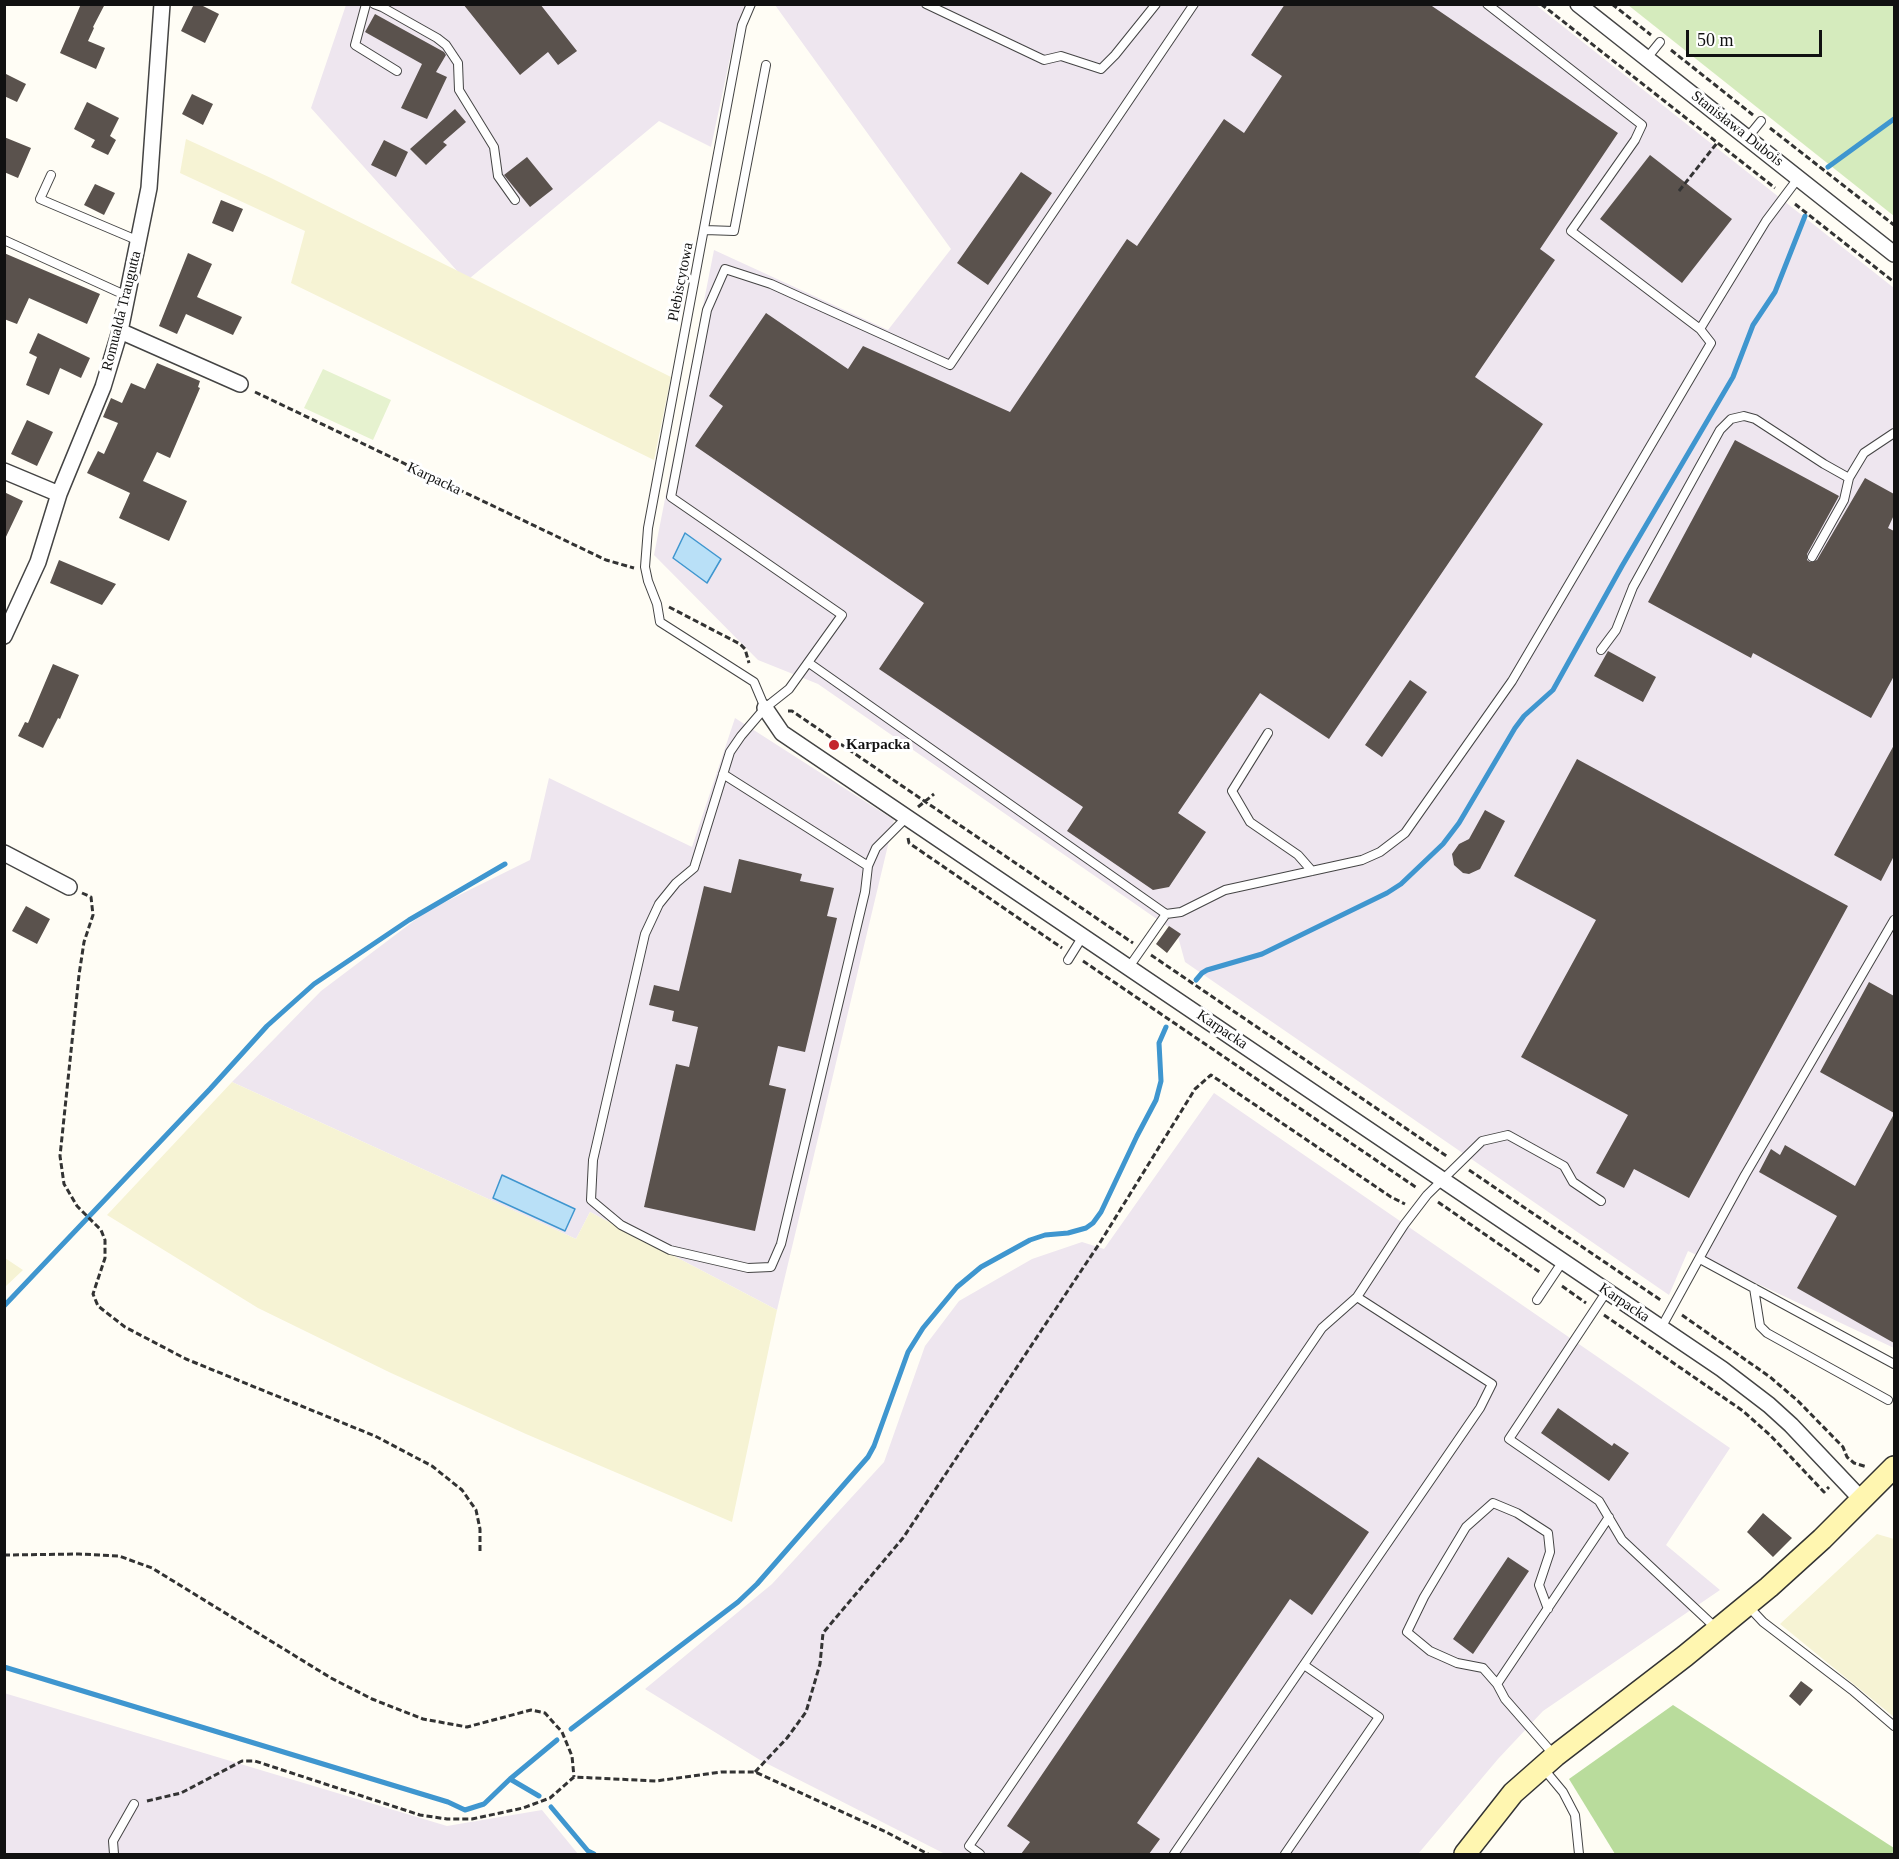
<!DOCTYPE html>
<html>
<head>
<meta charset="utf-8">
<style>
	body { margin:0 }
	#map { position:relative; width:1899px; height:1859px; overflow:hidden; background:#fffdf5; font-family:Georgia,serif }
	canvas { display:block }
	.frame { position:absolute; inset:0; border:6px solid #111; pointer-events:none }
	.scale { position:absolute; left:1686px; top:30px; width:136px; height:27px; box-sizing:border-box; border:3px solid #111; border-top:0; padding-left:8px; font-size:18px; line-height:21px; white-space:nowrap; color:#111; -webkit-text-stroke:4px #fff; paint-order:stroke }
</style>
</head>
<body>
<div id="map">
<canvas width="1899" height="1859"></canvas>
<div class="frame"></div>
<div class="scale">50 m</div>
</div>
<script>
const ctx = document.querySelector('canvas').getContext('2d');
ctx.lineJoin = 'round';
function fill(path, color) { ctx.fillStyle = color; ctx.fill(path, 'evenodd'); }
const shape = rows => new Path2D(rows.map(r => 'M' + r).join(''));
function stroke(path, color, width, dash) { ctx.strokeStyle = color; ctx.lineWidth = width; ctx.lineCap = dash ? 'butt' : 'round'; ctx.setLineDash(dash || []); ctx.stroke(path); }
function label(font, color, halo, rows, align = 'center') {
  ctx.font = font + ' Georgia,serif'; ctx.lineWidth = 6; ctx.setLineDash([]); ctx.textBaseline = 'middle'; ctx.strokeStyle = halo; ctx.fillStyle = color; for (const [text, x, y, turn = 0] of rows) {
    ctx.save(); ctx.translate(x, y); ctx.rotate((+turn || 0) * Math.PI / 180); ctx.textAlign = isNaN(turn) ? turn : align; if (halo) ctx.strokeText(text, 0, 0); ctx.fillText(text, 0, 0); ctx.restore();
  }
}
fill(shape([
	[346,5,746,5,737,25,711,147,659,121,470,278,459,273,311,108],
	[775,5,1536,5,1894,288,1894,1348,1688,1251,1669,1295,1185,962,1177,933,818,684,758,660,654,555,714,250,888,330,951,249],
	[735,718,894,820,777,1310,590,1212,576,1239,232,1082,321,991,427,911,530,860,549,778,692,847],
	[1214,1093,1730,1448,1666,1545,1720,1590,1543,1711,1498,1759,1418,1854,945,1854,760,1760,645,1689,772,1584,884,1462,925,1346,959,1301,1032,1259,1082,1242,1104,1249],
	[4,1693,447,1826,542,1810,578,1854,5,1854]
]), '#eee6ef');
fill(shape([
	[186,139,271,178,671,377,654,460,291,283,305,231,180,173],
	[232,1082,576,1239,590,1212,777,1310,732,1522,526,1434,391,1373,258,1308,107,1215],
	[5,1258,23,1270,5,1287],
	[1877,1534,1894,1539,1894,1717,1780,1624]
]), '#f6f3d4');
fill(shape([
	[1628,5,1894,5,1894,216]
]), '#d5ebbd');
fill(shape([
	[1673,1705,1894,1848,1894,1854,1615,1854,1569,1779]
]), '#b9dc9c');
fill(shape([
	[323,369,391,400,373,440,304,408]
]), '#e6f2cf');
const water = shape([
	[685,533,721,559,707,583,673,558,685,533],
	[502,1175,575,1209,565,1231,493,1198,502,1175]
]);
fill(water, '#b9e0f7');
stroke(water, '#3f96cf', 1.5);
stroke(shape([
	[1828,167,1894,119],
	[1196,980,1202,973,1207,970,1262,954,1387,893,1401,884,1443,844,1459,823,1515,728,1524,716,1553,690,1622,566,1733,377,1753,325,1775,292,1805,216],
	[4,1306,210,1089,267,1026,314,984,409,920,505,864],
	[4,1667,448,1802,465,1810,484,1804,510,1779,539,1796],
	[571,1729,738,1602,757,1584,868,1457,874,1446,908,1352,923,1328,957,1287,981,1267,1030,1240,1045,1235,1068,1233,1086,1228,1093,1223,1101,1212,1137,1136,1156,1100,1161,1081,1159,1043,1166,1027],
	[510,1779,557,1740],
	[551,1807,588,1851,594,1854]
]), '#3f96cf', 5);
fill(shape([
	[81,4,105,4,93,27,94,28,88,41,105,48,96,69,60,53],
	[194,4,199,4,219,14,205,43,181,31],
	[463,4,540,4,577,51,558,65,548,52,520,75],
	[1285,4,1429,4,1618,133,1540,249,1555,260,1475,377,1543,424,1329,739,1260,693,1178,813,1206,832,1169,887,1153,890,1067,831,1083,807,879,669,924,603,695,446,723,406,709,396,766,313,848,369,863,346,1010,412,1127,239,1137,246,1224,119,1244,133,1282,76,1251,55],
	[375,14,444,52,446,55,436,72,447,77,427,119,401,108,422,64,365,32],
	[4,73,26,84,17,102,4,96],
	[192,94,213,104,203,125,182,114],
	[87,102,119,118,110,136,116,140,108,155,91,147,95,140,74,129],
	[455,109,466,122,443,142,447,145,426,165,410,149],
	[4,137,31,148,18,178,4,172],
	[384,140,408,152,396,177,371,165],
	[1650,155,1732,219,1682,283,1600,219],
	[527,157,553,189,530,207,504,175],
	[1021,172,1052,193,988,285,957,263],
	[95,184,115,193,104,215,84,205],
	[221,200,243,209,233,232,212,223],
	[4,253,100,294,87,324,29,298,17,324,4,319],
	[188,253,212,264,197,297,242,317,233,335,186,314,177,334,159,326],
	[38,333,90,358,81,378,60,368,49,395,26,385,37,357,29,353],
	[157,363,200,381,198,387,200,388,170,458,157,452,143,481,187,501,169,541,119,518,130,493,87,473,98,451,104,454,118,423,103,417,111,398,122,403,131,383,145,389],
	[27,420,53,432,37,466,11,454],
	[1735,440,1839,496,1807,554,1807,560,1810,562,1817,560,1865,478,1894,494,1894,515,1888,528,1894,531,1894,676,1871,718,1753,653,1751,658,1648,602],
	[4,492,23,501,4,541],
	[59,560,116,584,102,605,50,583],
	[1608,651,1656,677,1643,702,1594,676],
	[53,664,79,675,60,719,58,718,43,748,18,736,25,722,28,723],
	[1410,680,1427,692,1382,757,1365,745],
	[1894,745,1894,856,1881,881,1834,855],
	[1577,759,1848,906,1689,1198,1634,1169,1624,1188,1596,1173,1628,1115,1521,1057,1596,920,1514,876],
	[1485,810,1505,821,1480,869,1469,874,1463,873,1454,865,1452,854,1459,844,1469,839],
	[739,859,802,874,800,881,834,888,827,916,837,918,805,1052,778,1046,769,1085,786,1089,755,1231,644,1207,676,1064,689,1067,698,1027,672,1021,674,1011,649,1005,654,985,679,991,704,886,731,893],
	[26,906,50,919,37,944,12,931],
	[1169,926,1181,934,1167,953,1156,944],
	[1869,982,1894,996,1894,1113,1820,1072],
	[1894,1114,1894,1343,1797,1288,1837,1216,1759,1172,1771,1149,1780,1155,1785,1145,1855,1186],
	[1558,1408,1612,1446,1614,1443,1629,1453,1609,1481,1541,1433],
	[1258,1457,1369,1532,1312,1615,1290,1599,1137,1823,1160,1839,1149,1854,1021,1854,1030,1842,1007,1826],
	[1763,1513,1792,1538,1773,1557,1747,1532],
	[1508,1557,1529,1571,1473,1654,1453,1639],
	[1801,1681,1813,1690,1800,1706,1789,1696]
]), '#5a524d');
const lane = shape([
	[366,4,355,45,397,71],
	[374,4,382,7,437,38,446,45,458,63,459,90,494,147,498,176,515,200],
	[751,4,742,25,648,528,645,567,648,581,657,604,660,622,754,682,765,708],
	[926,4,1044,60,1061,56,1101,69,1115,55,1156,4],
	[1487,4,1642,125,1635,140,1571,231,1700,329],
	[1647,58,1660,42],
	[1748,137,1761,121],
	[51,175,40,199,139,241],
	[705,230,734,231,766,65],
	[4,240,127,296],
	[1812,557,1844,500,1849,478,1864,453,1894,433],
	[1601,650,1616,630,1633,587,1720,430,1731,419,1744,416,1755,419,1824,464,1849,478],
	[809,663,1166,914],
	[1268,733,1232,791,1250,822,1298,855,1312,871],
	[723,774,868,866,876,848,907,817],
	[868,866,865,892,781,1244,771,1267,748,1268,670,1250,621,1225,591,1200,593,1160,645,934,659,904,676,883,694,868,730,752,741,736,765,708,789,689,842,615,671,497,707,310,725,269,771,284,950,365,1194,4],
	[1068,960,1083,936],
	[1129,967,1166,914,1181,912,1225,890,1362,860,1380,852,1405,833,1512,681,1711,343,1700,329,1766,221,1799,177],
	[1700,1259,1894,1364],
	[1754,1288,1760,1326,1767,1333,1888,1400],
	[1607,1291,1509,1439,1599,1501,1622,1540,1717,1629],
	[1537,1300,1563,1261],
	[1661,1328,1745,1175,1894,920],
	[1748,1606,1763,1622,1852,1690,1894,1726],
	[1497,1684,1483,1668,1457,1663,1430,1651,1407,1632,1424,1597,1466,1527,1493,1503,1517,1513,1548,1533,1550,1552,1539,1585,1548,1609],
	[1554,1755,1505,1699,1497,1684,1609,1517],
	[1543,1768,1563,1792,1575,1815,1579,1854],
	[114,1854,113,1841,134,1804],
	[980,1854,969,1846,1322,1328,1357,1297,1404,1225,1427,1195,1482,1141,1508,1135,1564,1166,1573,1182,1601,1201],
	[1174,1854,1480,1408,1492,1384,1357,1297],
	[1285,1854,1379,1717,1304,1665]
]);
const street = shape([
	[1578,4,1894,254],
	[120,331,240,384],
	[4,471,59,494],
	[4,636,38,562,59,494,103,387,120,331,149,188,162,4],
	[765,708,782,733,1722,1369,1769,1405,1791,1425,1862,1500],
	[4,853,69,887]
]);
const secondary = shape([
	[1465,1854,1513,1793,1555,1756,1685,1656,1769,1587,1822,1539,1894,1467]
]);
stroke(lane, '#444', 10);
stroke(street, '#444', 18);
stroke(secondary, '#333', 24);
stroke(shape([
	[1541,4,1775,188],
	[1612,4,1651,35],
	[1671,50,1753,115],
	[1770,128,1894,225],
	[1679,191,1717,143],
	[1795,204,1894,282],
	[255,392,606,560,634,568],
	[669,607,740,644,745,649,749,663],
	[788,711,792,711,1133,943],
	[918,807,934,794],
	[908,838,909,843,1062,948],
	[82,893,91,897,93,915,84,942,79,975,60,1156,64,1184,77,1206,101,1230,105,1240,105,1258,93,1294,98,1306,125,1327,186,1359,375,1436,432,1466,462,1490,476,1510,480,1529,480,1553],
	[1151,955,1448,1157],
	[1083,961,1417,1188],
	[1469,1170,1662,1301],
	[1438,1202,1541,1273],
	[1562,1286,1586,1303],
	[1604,1315,1743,1411,1770,1435,1824,1492,1829,1487],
	[1682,1315,1770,1377,1798,1401,1843,1447,1847,1457,1854,1463,1867,1467],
	[4,1555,79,1554,119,1556,152,1568,331,1678,372,1699,423,1719,467,1727,531,1710,545,1713,562,1732,572,1756,574,1777],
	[755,1772,787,1738,806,1712,820,1664,823,1633,903,1538,1101,1241,1195,1089,1211,1075,1391,1197,1405,1204],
	[147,1801,181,1793,242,1761,255,1761,420,1815,447,1819,472,1819,523,1808,550,1798,574,1777,656,1781,721,1772,755,1772,886,1832,928,1854]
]), '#333', 3, [6, 3]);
stroke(lane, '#fff', 8);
stroke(street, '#fff', 15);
stroke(secondary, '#fff6b0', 21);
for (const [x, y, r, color] of [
	[834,745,6,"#c4262e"]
]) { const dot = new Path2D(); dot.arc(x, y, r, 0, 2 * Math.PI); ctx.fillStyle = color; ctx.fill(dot); stroke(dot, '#fff', 2); }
label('15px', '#111', '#fff', [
	["Stanisława Dubois",1737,129,38],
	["Plebiscytowa",681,282,-79],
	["Romualda Traugutta",122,311,-76],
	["Karpacka",434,479,25],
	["Karpacka",1222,1030,34],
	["Karpacka",1624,1303,34]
]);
label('bold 15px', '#111', '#fff', [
	["Karpacka",846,745]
], 'left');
</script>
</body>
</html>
